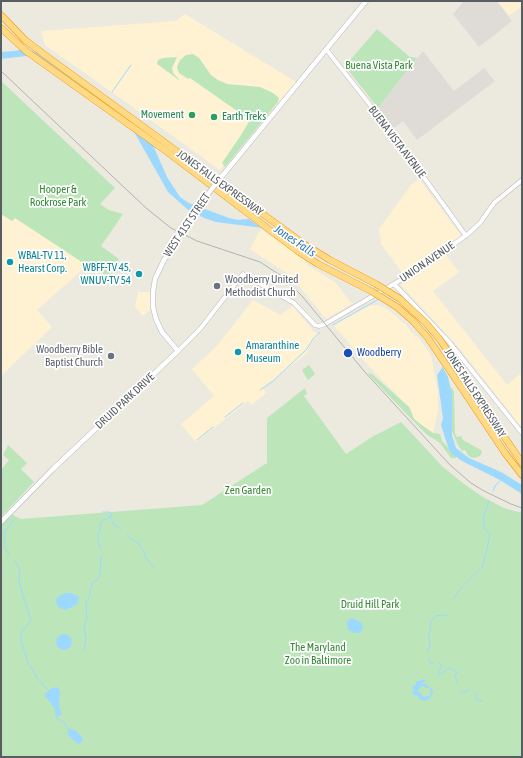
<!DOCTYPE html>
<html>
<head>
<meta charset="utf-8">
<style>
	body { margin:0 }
	#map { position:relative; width:523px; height:758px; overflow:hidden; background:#ece9df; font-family:"Asap Condensed",sans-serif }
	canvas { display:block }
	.frame { position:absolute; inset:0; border:2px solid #585d61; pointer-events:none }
</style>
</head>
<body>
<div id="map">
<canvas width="523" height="758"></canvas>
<div class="frame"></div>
</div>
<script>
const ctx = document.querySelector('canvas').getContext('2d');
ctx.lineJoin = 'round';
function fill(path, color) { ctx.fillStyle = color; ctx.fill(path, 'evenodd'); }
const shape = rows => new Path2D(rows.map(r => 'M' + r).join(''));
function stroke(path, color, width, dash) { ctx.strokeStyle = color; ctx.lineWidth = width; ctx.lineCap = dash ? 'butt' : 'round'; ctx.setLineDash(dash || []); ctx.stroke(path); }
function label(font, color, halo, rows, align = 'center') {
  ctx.font = font + ' "Asap Condensed",sans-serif'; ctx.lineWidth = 3.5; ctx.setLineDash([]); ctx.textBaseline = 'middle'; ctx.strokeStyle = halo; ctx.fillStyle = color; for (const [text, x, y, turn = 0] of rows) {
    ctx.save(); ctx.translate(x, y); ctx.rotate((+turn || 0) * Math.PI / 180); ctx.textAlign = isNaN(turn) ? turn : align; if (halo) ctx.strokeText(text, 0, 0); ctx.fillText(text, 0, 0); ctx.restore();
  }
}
fill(shape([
	[497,1,522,1,522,6,509,16],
	[185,14,296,82,220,170,113,93,45,45,41,31,175,21],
	[419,179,460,234,460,236,418,267,404,275,381,244,379,229,411,185],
	[1,214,12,221,15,218,88,266,82,270,37,310,52,327,1,376],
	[262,230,303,258,306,264,336,283,352,304,326,319,291,276,250,249,259,232],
	[446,255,459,272,433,291,507,385,520,374,522,377,522,428,460,349,401,285,401,284,420,273],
	[138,292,153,292,153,307,143,316,135,307],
	[253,300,280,315,293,306,313,331,319,334,313,341,306,354,263,388,266,393,252,405,248,401,196,442,181,424,214,396,192,369,215,348],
	[378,305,387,309,405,324,415,336,417,336,431,355,438,392,438,410,433,433,419,423,414,419,411,409,375,373,333,325,369,306]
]), '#fff2d2');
fill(shape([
	[464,1,497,1,512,21,479,47,453,14],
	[423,51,454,91,484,68,495,81,417,140,403,121,394,128,394,130,378,108]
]), '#dfdcd7');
fill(shape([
	[377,29,410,57,417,58,378,108,345,66],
	[193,54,199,58,211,75,218,80,227,84,260,87,273,93,279,98,278,102,225,167,222,163,241,135,250,120,190,78,188,76,190,78,188,79,179,73,177,67,180,60,186,55],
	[177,57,172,68,173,73,179,79,179,80,157,64,158,60,163,58],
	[1,81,115,188,100,204,109,210,123,214,101,246,119,259,109,274,106,275,88,266,15,218,12,221,1,214],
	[309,365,315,374,308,380,302,370],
	[368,373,372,374,409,407,414,419,419,423,433,433,440,434,442,441,456,456,456,458,451,458,440,443,426,434,370,376],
	[450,387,452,388,454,392,455,434,457,437,461,436,463,440,481,450,482,453,480,456,474,458,470,457,467,454,466,451,464,450,462,451,458,445,452,431],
	[305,388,307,394,304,396,346,454,372,437,401,422,443,467,464,484,483,497,504,508,522,513,522,757,1,757,1,526,11,514,21,519,202,505,267,463,267,418],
	[8,445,27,463,21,469,34,482,1,517,1,470,9,460,3,455]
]), '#bce5ba');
fill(shape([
	[25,49,36,52,63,69,87,86,95,94,106,101,116,106,141,124,150,138,167,177,180,197,189,203,229,218,238,220,258,218,273,221,285,228,338,267,386,292,412,310,432,332,451,360,452,364,448,377,452,395,452,435,456,448,469,458,501,472,522,485,522,494,500,480,462,461,451,453,448,447,441,425,443,418,437,375,442,368,442,363,432,346,399,309,386,299,375,293,362,288,327,270,292,246,263,228,216,222,204,218,187,209,168,192,133,130,122,120,86,94,72,87,36,59,26,56,1,59,1,52,14,51],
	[66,593,71,593,76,595,79,598,78,602,76,605,66,610,60,608,57,605,56,600,60,595],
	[352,618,362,623,363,627,360,633,354,633,348,630,347,621],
	'56 642a8 8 0 1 1 16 0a8 8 0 1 1-16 0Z',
	[423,679,426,681,421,684,425,684,432,689,433,693,432,696,430,695,431,692,430,689,422,686,417,691,423,695,422,697,428,696,431,697,429,700,428,699,425,701,419,699,419,697,416,695,414,696,414,694,411,693,414,691,412,686,415,686,417,681,420,681],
	[57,687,60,691,59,708,62,714,60,716,55,714,55,709,45,696,45,694,52,688],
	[70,729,75,730,81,736,83,739,82,742,78,744,70,737,67,732]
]), '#9dd9ff');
fill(shape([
	[258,216,274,219,282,223,315,249,374,283,424,319,454,364,450,375,451,382,431,347,398,311,374,295,362,290,326,272,247,218]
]), '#ece9df');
stroke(shape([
	[112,92,131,65],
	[333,325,379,299],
	[260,390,273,381,307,349,313,339,320,332],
	[225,417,243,403],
	[197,440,213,427],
	[493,491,495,486,501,480],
	[110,517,114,525,121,529],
	[5,530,4,547,9,554],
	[1,536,14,520],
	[127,536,139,544,145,553,144,555,153,567],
	[101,550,98,541,98,536,101,525,100,522,110,517,112,515,110,512,103,512],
	[15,561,20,570,19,583,31,620,21,633,21,642,28,662,38,679,49,691],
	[454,599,459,590,482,567,484,562,490,535,484,527,484,516,489,501],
	[84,651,86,639,84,625,85,621,87,619,86,603,89,597,92,583,98,579,100,574,101,556],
	[428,652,427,650,430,648,430,647,429,639,431,621,435,616,447,615],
	[429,658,430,663,433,663],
	[438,662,442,665,438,674,439,675,448,669,453,669,457,672,455,677,458,683],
	[461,692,463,693,468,690,470,691],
	[475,693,477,700,482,701],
	[57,715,56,718,64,722,68,730]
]), '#9dd9ff', 1);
const tertiary = shape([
	[326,49,389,129,466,236],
	[394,284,450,343,522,433],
	[178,351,200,329,243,274,294,303,315,325,319,326,325,324,416,271,468,234,480,223,494,203,522,180]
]);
const secondary = shape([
	[218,181,366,1],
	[1,522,53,469,178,351,162,332,156,319,153,307,153,292,155,279,164,260]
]);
const motorway = shape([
	[1,15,25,40,49,58,304,244,330,260,376,284],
	[1,28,26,51,166,151,241,208],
	[468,383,522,463],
	[461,387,505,453,522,475]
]);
stroke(tertiary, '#b5b8bd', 5);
stroke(secondary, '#b3b8bd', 5.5);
stroke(motorway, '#ec9600', 7);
stroke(tertiary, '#fff', 4);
stroke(secondary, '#fff', 4.5);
stroke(motorway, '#ffd984', 6);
stroke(shape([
	[1,71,146,208,171,228,197,241,260,262,283,277,302,296,364,371,450,465,471,483,484,491,511,504,522,508]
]), '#b1b2b2', 1);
const secondaryBridge = shape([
	[164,260,195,211,218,181]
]);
const motorwayBridge = shape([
	[241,208,299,252,318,264,371,291,397,307,413,321,428,338,461,387],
	[376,284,400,299,426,323,441,341,468,383]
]);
stroke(secondaryBridge, '#b3b8bd', 5.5, []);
stroke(motorwayBridge, '#ec9600', 7, []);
stroke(secondaryBridge, '#fff', 4.5);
stroke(motorwayBridge, '#ffd984', 6);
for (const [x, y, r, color] of [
	[192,115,4,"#2e9e5b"],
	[214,117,4,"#2e9e5b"],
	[10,262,4,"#0f9aa8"],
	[139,274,4,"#0f9aa8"],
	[217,286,4,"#6b7280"],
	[238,352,4,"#0f9aa8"],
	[348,353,5,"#1a4fb4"],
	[111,356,4,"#6b7280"]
]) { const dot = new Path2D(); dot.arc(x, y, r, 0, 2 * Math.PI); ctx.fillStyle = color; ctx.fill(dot); stroke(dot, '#fff', 1.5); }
label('11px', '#328732', '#fff', [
	["Buena Vista Park",379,66],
	["Hooper &",58,190],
	["Rockrose Park",58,203],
	["Zen Garden",248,491],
	["Druid Hill Park",370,605],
	["The Maryland",318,648],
	["Zoo in Baltimore",318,661]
]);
label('11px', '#27864d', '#fff', [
	["Movement",184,115],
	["Earth Treks",222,117,"left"]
], 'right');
label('11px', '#585d61', '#fff', [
	["BUENA VISTA AVENUE",397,142,53],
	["JONES FALLS EXPRESSWAY",220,183,36],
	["WEST 41ST STREET",187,225,-56],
	["UNION AVENUE",427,262,-34],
	["JONES FALLS EXPRESSWAY",475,393,57],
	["DRUID PARK DRIVE",125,401,-43]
]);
label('11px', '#0d838f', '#fff', [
	["WBAL-TV 11,",18,256],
	["Hearst Corp.",18,269],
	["WBFF-TV 45,",131,268,"right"],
	["WNUV-TV 54",131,281,"right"],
	["Amaranthine",246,346],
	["Museum",246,359]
], 'left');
label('11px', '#5b616d', '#fff', [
	["Woodberry United",225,280],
	["Methodist Church",225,293],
	["Woodberry Bible",103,350,"right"],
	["Baptist Church",103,363,"right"]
], 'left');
label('11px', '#164399', '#fff', [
	["Woodberry",357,353]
], 'left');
label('italic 12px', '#387ab3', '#fff', [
	["Jones Falls",295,241,34]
]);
</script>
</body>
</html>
